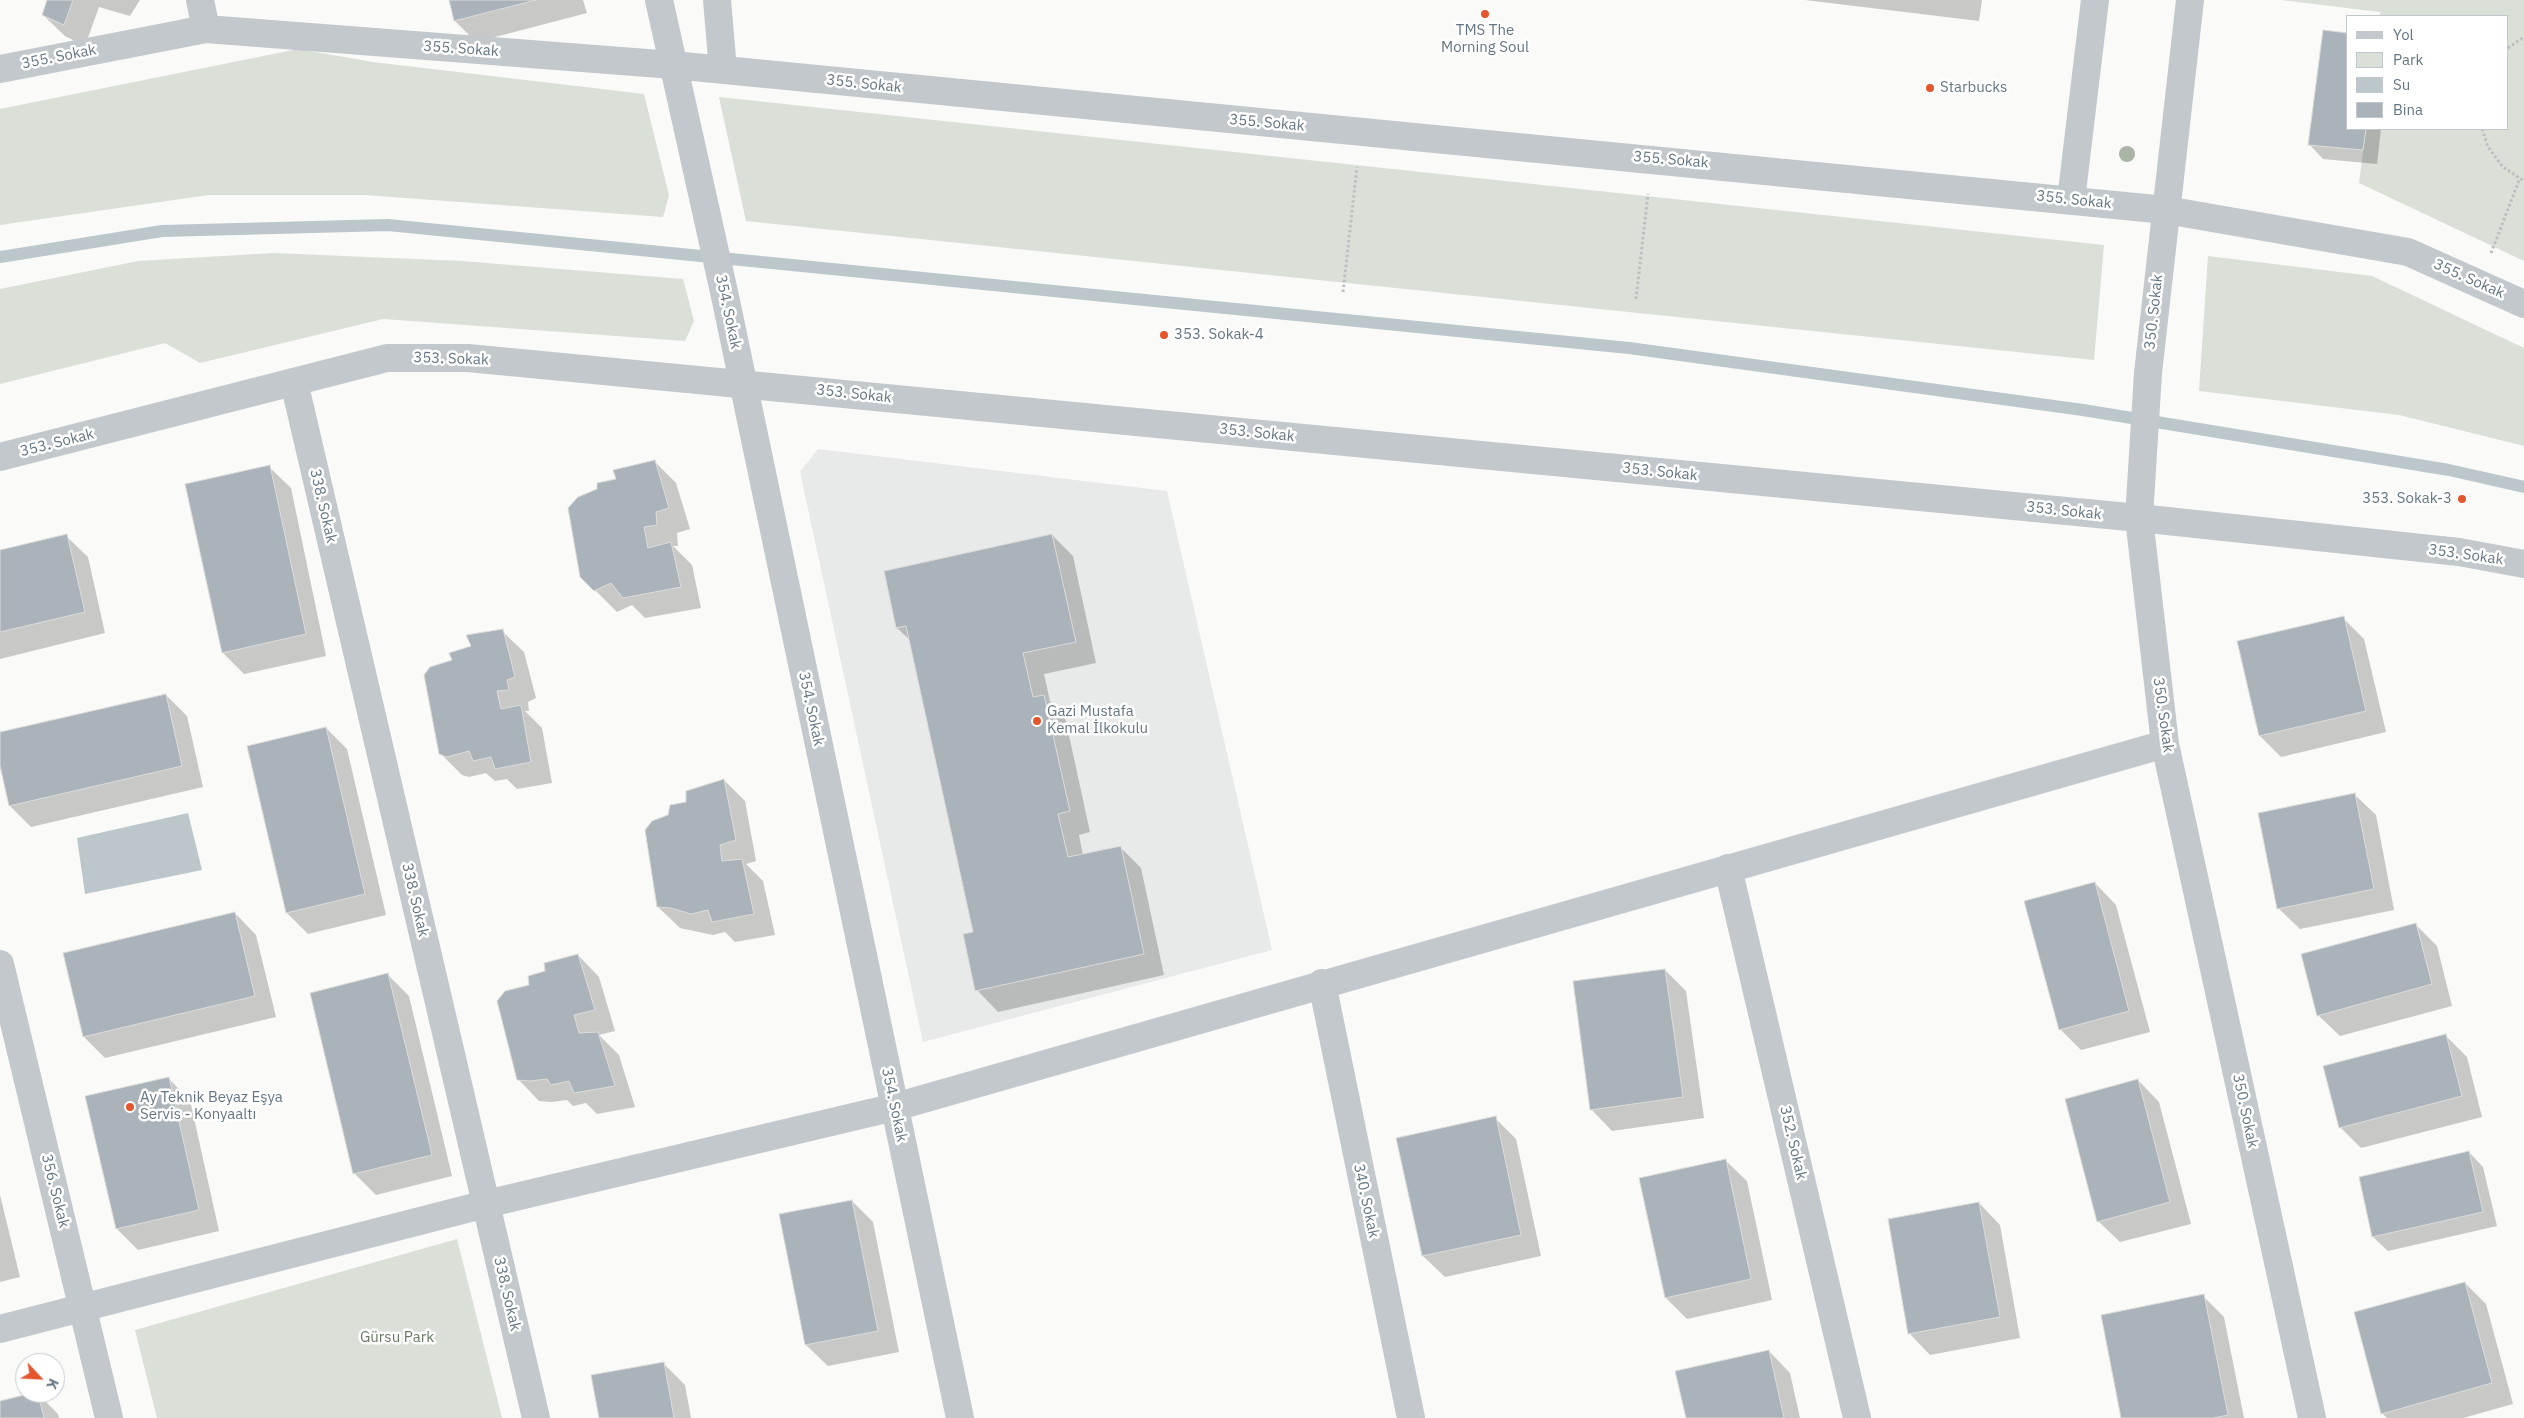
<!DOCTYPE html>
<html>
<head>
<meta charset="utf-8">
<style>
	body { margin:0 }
	#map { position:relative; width:2524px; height:1418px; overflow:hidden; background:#fafaf8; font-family:"IBM Plex Sans",sans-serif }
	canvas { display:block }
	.legend { position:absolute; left:2346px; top:15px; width:162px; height:115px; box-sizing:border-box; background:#fff; border:1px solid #c1c8cd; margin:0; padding:6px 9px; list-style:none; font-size:15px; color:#657683 }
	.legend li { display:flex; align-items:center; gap:10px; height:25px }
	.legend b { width:25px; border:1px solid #c1c8cd }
	.north { position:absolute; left:15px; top:1353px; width:50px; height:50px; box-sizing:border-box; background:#fff; border:1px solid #c1c8cd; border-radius:50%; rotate:115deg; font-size:14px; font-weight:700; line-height:20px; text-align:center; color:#657683 }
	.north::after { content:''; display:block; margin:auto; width:18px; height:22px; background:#e4572e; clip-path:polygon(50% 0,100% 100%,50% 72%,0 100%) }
</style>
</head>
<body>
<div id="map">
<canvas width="2524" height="1418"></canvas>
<ul class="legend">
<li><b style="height:6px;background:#c3c8cc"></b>Yol</li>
<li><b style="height:14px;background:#dadfd7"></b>Park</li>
<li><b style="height:14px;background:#bbc7cb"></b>Su</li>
<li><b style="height:14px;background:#aab3b9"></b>Bina</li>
</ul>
<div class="north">K</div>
</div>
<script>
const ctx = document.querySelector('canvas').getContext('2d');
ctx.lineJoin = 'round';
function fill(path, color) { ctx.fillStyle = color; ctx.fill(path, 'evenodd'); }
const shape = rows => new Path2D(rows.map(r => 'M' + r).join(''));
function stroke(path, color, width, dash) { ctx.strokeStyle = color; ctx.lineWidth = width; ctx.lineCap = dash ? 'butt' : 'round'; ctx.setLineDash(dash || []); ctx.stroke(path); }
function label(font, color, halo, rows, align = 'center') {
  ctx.font = font + ' "IBM Plex Sans",sans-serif'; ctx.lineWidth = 5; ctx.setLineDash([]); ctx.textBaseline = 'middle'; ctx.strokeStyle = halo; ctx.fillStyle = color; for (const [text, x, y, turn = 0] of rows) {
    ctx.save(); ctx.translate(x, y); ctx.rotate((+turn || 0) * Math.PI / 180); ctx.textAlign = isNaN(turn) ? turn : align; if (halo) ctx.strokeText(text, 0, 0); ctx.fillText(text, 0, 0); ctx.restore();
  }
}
fill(shape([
	[818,449,1167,491,1272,950,923,1042,800,472]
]), '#e8e9e9');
fill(shape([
	[2281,0,2524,0,2524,261,2359,183,2366,129,2508,129,2508,16,2380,16,2380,12],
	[298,49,373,62,644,94,669,195,663,217,365,195,209,195,0,225,0,109],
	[719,97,2104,245,2094,360,746,221],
	[273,253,462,261,683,279,694,321,685,341,383,319,200,363,165,343,0,384,0,289,138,261],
	[2208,256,2372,276,2524,348,2524,446,2399,415,2199,391],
	[457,1239,502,1418,157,1418,135,1330]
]), '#dadfd7');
fill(shape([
	[188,813,202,870,85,894,77,838]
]), '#bbc7cb');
fill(shape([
	[49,0,140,0,130,16,99,7,85,46,65,36,43,15],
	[450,0,583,0,587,13,476,42,455,21],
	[1805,0,1982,0,1979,21],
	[2348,129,2381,129,2377,164,2323,159,2309,144],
	[655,462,676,483,690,529,677,533,678,546,673,546,692,565,701,608,645,618,632,605,617,612,581,576,617,480],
	[269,467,291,488,326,656,244,674,223,653],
	[1052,535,1073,556,1096,663,1044,674,1050,701,1065,717,1090,832,1079,835,1083,855,1120,847,1141,868,1164,975,998,1012,977,990,974,933,911,641,897,628,885,572],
	[66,536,88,557,105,633,0,659,0,552],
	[2343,618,2364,639,2386,732,2281,757,2260,736],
	[502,631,524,652,536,698,528,702,529,711,525,711,542,728,552,783,517,789,507,779,495,781,486,773,469,777,462,775,440,753,453,661],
	[166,695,187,716,203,787,31,827,10,806,0,760,0,733],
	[326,728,347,749,386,915,308,934,287,913],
	[724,780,745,801,756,861,746,864,763,881,775,935,735,942,725,932,713,935,680,928,658,907,669,816],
	[2354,794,2376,815,2394,910,2300,929,2278,908],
	[2095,883,2116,905,2150,1032,2081,1050,2060,1029],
	[235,913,256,935,276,1017,105,1058,84,1037],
	[2416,925,2437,946,2452,1006,2340,1036,2318,1015],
	[578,955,599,977,615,1031,599,1035,619,1055,635,1107,597,1114,586,1103,573,1106,567,1100,552,1102,539,1101,518,1079,530,986,547,972],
	[1665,970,1686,991,1704,1118,1612,1131,1591,1109],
	[388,975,409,996,452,1176,376,1195,355,1174],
	[2446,1036,2467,1057,2482,1117,2361,1148,2340,1127],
	[168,1078,190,1100,219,1231,138,1250,117,1229],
	[2138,1080,2159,1102,2191,1224,2120,1242,2098,1221],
	[1495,1118,1516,1139,1541,1256,1445,1277,1423,1256],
	[2469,1152,2483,1167,2497,1226,2388,1251,2373,1237,2360,1177],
	[1725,1160,1747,1181,1772,1300,1687,1319,1666,1298,1640,1179],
	[0,1195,20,1277,0,1282],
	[852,1201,873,1222,899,1352,828,1366,806,1345],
	[1979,1203,2000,1225,2020,1338,1930,1355,1909,1333],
	[2465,1283,2486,1304,2513,1404,2463,1418,2387,1418,2382,1413],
	[2203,1296,2224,1317,2244,1418,2123,1418],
	[1769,1351,1790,1373,1800,1418,1687,1418],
	[664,1364,685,1385,691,1418,600,1418],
	[37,1393,58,1414,59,1418,0,1418,0,1402]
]), '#0003');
stroke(shape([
	[0,257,162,231,388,225,1629,348,2083,410,2449,470,2524,487]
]), '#bbc7cb', 12);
const building = shape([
	[47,0,73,0,64,25,42,15,47,0],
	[449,0,536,0,454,21,449,0],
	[2323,30,2348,33,2348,129,2366,129,2363,150,2308,145,2323,30],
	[655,460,669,508,656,512,657,525,644,527,648,548,671,542,681,587,623,598,611,583,594,591,580,577,568,508,578,497,597,489,597,483,616,479,613,470,655,460],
	[270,465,306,634,222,653,185,484,270,465],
	[67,534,85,612,0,632,0,550,67,534],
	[1052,534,1076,642,1023,653,1033,697,1044,695,1070,811,1058,814,1068,857,1121,846,1144,954,975,991,963,934,973,932,906,626,896,628,884,571,1052,534],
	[2344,616,2366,711,2259,736,2237,641,2344,616],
	[503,629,515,677,507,680,509,690,497,691,501,709,521,705,531,762,495,769,491,757,473,761,469,751,447,757,439,754,424,675,430,667,452,660,449,653,471,646,466,635,503,629],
	[166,694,182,766,9,806,0,766,0,732,166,694],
	[326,727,365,894,286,913,247,746,326,727],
	[724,779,736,840,720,845,722,861,742,859,754,914,712,922,708,910,691,914,671,908,657,907,645,830,652,821,668,815,670,805,686,802,686,791,724,779],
	[2355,793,2374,889,2277,909,2258,813,2355,793],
	[2095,882,2129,1011,2059,1030,2024,901,2095,882],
	[235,912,255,996,83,1037,63,953,235,912],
	[2416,923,2432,984,2317,1016,2301,954,2416,923],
	[578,954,595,1010,574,1015,579,1033,598,1032,615,1086,574,1093,569,1081,551,1085,547,1079,530,1081,517,1080,497,1001,505,991,529,985,528,976,545,971,544,963,578,954],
	[1665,969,1683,1097,1590,1110,1573,981,1665,969],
	[388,973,432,1155,353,1174,310,993,388,973],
	[2446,1034,2462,1096,2339,1128,2323,1066,2446,1034],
	[169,1077,199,1210,116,1229,85,1096,169,1077],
	[2138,1079,2170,1202,2097,1222,2065,1099,2138,1079],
	[1496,1116,1521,1235,1422,1256,1396,1138,1496,1116],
	[2469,1151,2483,1212,2372,1237,2359,1177,2469,1151],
	[1726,1159,1751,1279,1665,1298,1639,1178,1726,1159],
	[852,1200,878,1331,805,1345,779,1214,852,1200],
	[1979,1202,2000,1317,1908,1334,1888,1219,1979,1202],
	[2465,1282,2492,1383,2381,1414,2354,1312,2465,1282],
	[2204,1294,2228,1415,2213,1418,2121,1418,2101,1315,2204,1294],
	[1769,1350,1784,1418,1686,1418,1675,1371,1769,1350],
	[664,1362,674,1418,599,1418,591,1375,664,1362],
	[32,1393,38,1393,44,1418,0,1418,0,1401,32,1393]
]);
fill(building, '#aab3b9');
stroke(building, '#dcdcda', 1);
stroke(shape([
	[2508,48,2524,37],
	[2482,129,2488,147,2503,167,2524,181],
	[2491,253,2520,178],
	[1343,292,1357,167],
	[1636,299,1648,194]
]), '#bbbfc2', 3, [2.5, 2.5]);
stroke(shape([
	[200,0,206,29],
	[659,0,726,301,960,1418],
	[717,0,723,70],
	[2190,0,2148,373,2139,518,2165,744,2312,1418],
	[0,69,206,29,673,65,2166,210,2408,252,2524,304],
	[2071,200,2095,0],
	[294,382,536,1418],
	[0,457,387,358,468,358,2139,518,2459,552,2524,564],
	[1728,868,1857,1418],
	[0,964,109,1418],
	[1322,983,1411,1418],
	[0,1329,486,1204,895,1107,2165,744]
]), '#c3c8cc', 28);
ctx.fillStyle = '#aab4a7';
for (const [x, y] of [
	[2127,154]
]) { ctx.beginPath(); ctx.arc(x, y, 8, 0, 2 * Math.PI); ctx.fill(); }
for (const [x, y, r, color] of [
	[1485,14,5,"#e4572e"],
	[1930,88,5,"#e4572e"],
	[1164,335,5,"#e4572e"],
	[2462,499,5,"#e4572e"],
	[1037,721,5,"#e4572e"],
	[130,1107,5,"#e4572e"]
]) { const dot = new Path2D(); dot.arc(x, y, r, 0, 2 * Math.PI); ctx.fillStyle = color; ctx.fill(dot); stroke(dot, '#fff', 2); }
label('15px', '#657683', '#fff', [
	["TMS The",1485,31,"center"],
	["Morning Soul",1485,48,"center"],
	["Starbucks",1940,88],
	["353. Sokak-4",1174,335],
	["353. Sokak-3",2452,499,"right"],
	["Gazi Mustafa",1047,712],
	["Kemal İlkokulu",1047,729],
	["Ay Teknik Beyaz Eşya",140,1098],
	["Servis - Konyaaltı",140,1115]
], 'left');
label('15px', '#657683', '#fff', [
	["355. Sokak",461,49,4],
	["355. Sokak",59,57,-11],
	["355. Sokak",864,84,6],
	["355. Sokak",1267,123,5],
	["355. Sokak",1671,160,5],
	["355. Sokak",2074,200,6],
	["355. Sokak",2469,279,24],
	["354. Sokak",728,312,78],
	["350. Sokak",2154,312,-84],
	["353. Sokak",451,359,2],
	["353. Sokak",854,394,6],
	["353. Sokak",1257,433,6],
	["353. Sokak",57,443,-14],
	["353. Sokak",1660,472,6],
	["338. Sokak",323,506,77],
	["353. Sokak",2064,511,6],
	["353. Sokak",2466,555,8],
	["354. Sokak",811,709,78],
	["350. Sokak",2163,715,82],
	["338. Sokak",415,900,77],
	["354. Sokak",894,1105,78],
	["350. Sokak",2245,1111,78],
	["352. Sokak",1793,1143,77],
	["356. Sokak",55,1191,76],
	["340. Sokak",1366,1201,78],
	["338. Sokak",507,1294,77]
]);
label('15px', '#687a64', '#fff', [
	["Gürsu Park",397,1338]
]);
</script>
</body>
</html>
